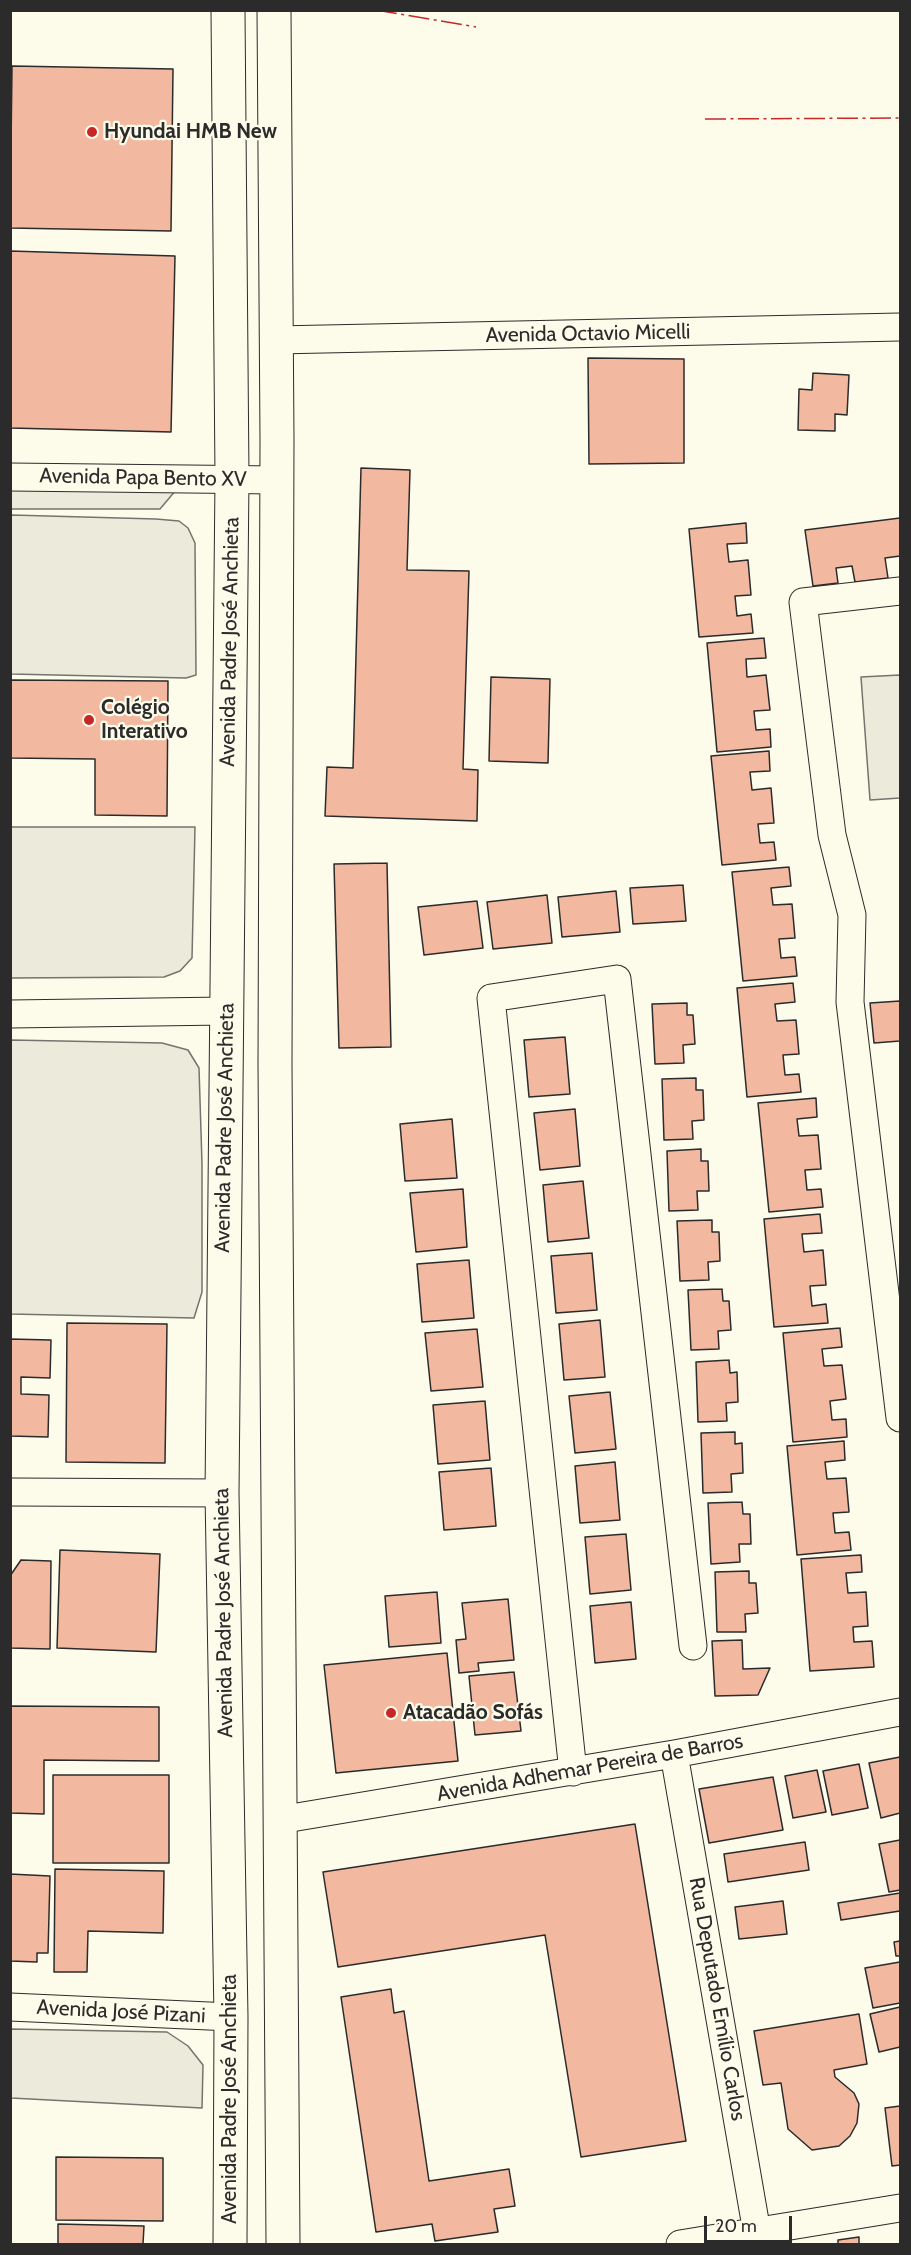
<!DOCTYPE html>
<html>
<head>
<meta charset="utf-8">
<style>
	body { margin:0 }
	#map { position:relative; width:911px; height:2255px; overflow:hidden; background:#fdfbea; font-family:Cabin,sans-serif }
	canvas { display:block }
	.frame { position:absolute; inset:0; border:12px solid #2b2b2b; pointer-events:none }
	.scale { position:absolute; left:704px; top:2216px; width:88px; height:27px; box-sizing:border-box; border:3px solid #2b2b2b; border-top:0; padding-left:8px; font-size:18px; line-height:21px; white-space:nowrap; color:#2b2b2b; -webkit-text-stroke:4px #fdfbea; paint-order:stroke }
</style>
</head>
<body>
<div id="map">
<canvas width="911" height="2255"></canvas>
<div class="frame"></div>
<div class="scale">20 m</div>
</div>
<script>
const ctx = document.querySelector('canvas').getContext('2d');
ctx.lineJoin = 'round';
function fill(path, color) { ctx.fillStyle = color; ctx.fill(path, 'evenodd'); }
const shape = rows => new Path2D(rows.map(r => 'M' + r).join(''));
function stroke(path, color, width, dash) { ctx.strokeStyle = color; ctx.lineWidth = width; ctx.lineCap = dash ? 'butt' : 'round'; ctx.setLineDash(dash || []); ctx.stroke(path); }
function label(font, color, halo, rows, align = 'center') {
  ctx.font = font + ' Cabin,sans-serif'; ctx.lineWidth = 4.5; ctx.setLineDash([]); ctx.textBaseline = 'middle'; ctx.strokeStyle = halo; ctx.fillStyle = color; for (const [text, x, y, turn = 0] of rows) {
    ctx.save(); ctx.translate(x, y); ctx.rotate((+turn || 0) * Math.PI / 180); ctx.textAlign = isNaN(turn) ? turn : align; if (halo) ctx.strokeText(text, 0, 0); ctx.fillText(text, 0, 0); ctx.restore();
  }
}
const green = shape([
	[11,515,156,519,179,521,188,528,195,543,196,675,186,678,11,674,11,515],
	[900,675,900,798,870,800,861,677,900,675],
	[10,827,195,827,192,958,180,971,164,977,11,978,10,827],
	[11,1040,162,1043,188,1050,199,1068,202,1164,202,1292,194,1318,11,1314,11,1040],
	[11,2029,167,2032,188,2046,203,2065,202,2108,11,2098,11,2029]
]);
fill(green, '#ecebdb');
stroke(green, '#74746e', 1.5);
const parking = shape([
	[11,488,176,490,160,509,11,509,11,488]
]);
fill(parking, '#eceadb');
stroke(parking, '#74746e', 1.5);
const building = shape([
	[12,66,173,69,171,231,10,228,12,66],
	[10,251,175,256,171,432,10,428,10,251],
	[588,358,684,359,684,463,589,464,588,358],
	[813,373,849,375,847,415,835,414,835,431,798,430,799,389,812,390,813,373],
	[361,468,410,470,407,570,469,571,463,769,478,770,477,821,325,816,327,767,353,768,361,468],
	[900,518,900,556,885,558,888,578,855,582,852,566,836,568,838,583,813,586,805,530,900,518],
	[746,523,747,543,727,544,729,562,748,560,751,595,735,596,737,616,751,614,753,633,699,637,689,529,746,523],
	[764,638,766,658,746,659,747,677,766,675,770,710,754,711,756,730,770,729,771,747,717,752,707,643,764,638],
	[491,677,550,679,548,763,489,761,491,677],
	[10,680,168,681,167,816,95,815,95,759,10,758,10,680],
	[769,751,770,771,750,772,752,790,771,788,774,823,758,824,760,843,774,842,776,860,722,865,711,756,769,751],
	[387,863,391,1047,339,1048,334,864,387,863],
	[789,867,791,886,771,888,773,905,792,904,795,938,779,939,781,958,795,957,797,976,743,981,732,872,789,867],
	[683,885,686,921,633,924,630,888,683,885],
	[616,891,620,932,562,937,558,897,616,891],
	[547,895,552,943,493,949,487,902,547,895],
	[477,901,483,948,424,955,418,907,477,901],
	[793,983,795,1002,775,1004,777,1021,796,1020,799,1054,783,1055,785,1075,799,1074,801,1092,747,1097,737,988,793,983],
	[900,1001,900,1041,874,1043,870,1003,900,1001],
	[687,1003,687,1015,693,1015,695,1044,683,1045,684,1063,655,1064,652,1004,687,1003],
	[565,1037,570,1094,529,1097,524,1040,565,1037],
	[696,1078,696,1090,703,1090,704,1120,692,1121,693,1139,664,1140,662,1079,696,1078],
	[816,1098,817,1117,797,1119,799,1136,818,1135,821,1169,805,1170,807,1190,821,1189,823,1207,769,1212,758,1103,816,1098],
	[575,1109,580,1166,540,1170,534,1113,575,1109],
	[452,1119,457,1178,405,1181,400,1124,452,1119],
	[701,1149,701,1161,708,1161,709,1191,697,1191,698,1210,669,1211,667,1151,701,1149],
	[583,1181,589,1238,548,1242,543,1185,583,1181],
	[463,1189,467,1247,416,1252,410,1193,463,1189],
	[820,1214,822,1233,802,1234,804,1252,823,1250,826,1285,810,1286,812,1306,826,1304,828,1323,774,1327,764,1219,820,1214],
	[712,1220,712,1232,719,1232,720,1261,708,1262,709,1280,680,1281,677,1221,712,1220],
	[592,1253,597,1310,556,1313,551,1256,592,1253],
	[469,1260,474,1318,422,1322,417,1264,469,1260],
	[722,1289,723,1301,729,1301,731,1330,718,1331,719,1349,691,1350,688,1290,722,1289],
	[600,1320,605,1377,564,1380,559,1324,600,1320],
	[67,1323,167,1324,165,1463,66,1462,67,1323],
	[840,1328,842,1347,822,1349,824,1366,842,1365,846,1399,830,1401,832,1420,846,1419,847,1437,793,1442,783,1333,840,1328],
	[477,1329,483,1387,431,1391,425,1333,477,1329],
	[10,1339,51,1340,50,1378,21,1377,21,1394,49,1395,48,1437,10,1436,10,1339],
	[729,1360,730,1373,737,1372,738,1402,726,1403,727,1421,698,1422,696,1362,729,1360],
	[610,1392,616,1449,575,1453,569,1396,610,1392],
	[485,1401,490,1460,438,1464,433,1405,485,1401],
	[735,1432,735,1444,742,1443,743,1473,731,1474,732,1492,703,1493,701,1433,735,1432],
	[844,1441,845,1460,825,1462,827,1479,846,1478,849,1512,833,1513,835,1533,849,1532,851,1550,797,1555,787,1446,844,1441],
	[615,1462,620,1520,580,1523,575,1466,615,1462],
	[491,1468,496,1526,444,1530,439,1472,491,1468],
	[742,1502,743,1514,750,1514,751,1544,739,1544,740,1562,711,1564,708,1503,742,1502],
	[626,1534,631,1590,590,1594,585,1537,626,1534],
	[60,1550,160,1554,156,1652,57,1648,60,1550],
	[861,1555,862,1572,846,1573,848,1593,866,1592,868,1626,853,1627,854,1642,872,1641,874,1667,810,1671,801,1559,861,1555],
	[21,1560,51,1561,50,1649,10,1648,10,1576,21,1560],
	[749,1571,749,1583,756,1583,758,1613,745,1614,746,1632,717,1632,715,1572,749,1571],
	[437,1592,441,1643,389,1647,385,1596,437,1592],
	[508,1599,514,1660,478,1663,479,1671,459,1673,456,1640,466,1639,462,1603,508,1599],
	[631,1602,636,1659,595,1663,590,1606,631,1602],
	[742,1640,743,1669,770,1668,758,1695,715,1696,712,1641,742,1640],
	[447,1653,458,1761,336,1773,324,1665,447,1653],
	[514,1672,521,1731,475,1735,469,1676,514,1672],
	[10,1706,159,1707,159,1761,44,1760,44,1814,10,1813,10,1706],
	[900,1757,900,1813,881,1818,869,1763,900,1757],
	[859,1764,868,1808,832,1815,823,1771,859,1764],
	[817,1770,826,1812,793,1818,785,1776,817,1770],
	[53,1775,169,1775,169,1863,53,1863,53,1775],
	[773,1777,783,1830,709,1843,699,1789,773,1777],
	[635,1824,686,2141,581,2157,545,1935,338,1967,323,1872,635,1824],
	[900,1840,900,1890,889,1892,879,1844,900,1840],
	[805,1842,809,1870,728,1882,724,1854,805,1842],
	[55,1869,164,1871,163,1933,88,1931,87,1972,54,1972,55,1869],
	[10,1874,50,1876,48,1953,37,1953,37,1962,10,1961,10,1874],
	[900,1893,900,1911,841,1920,838,1903,900,1893],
	[783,1901,787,1934,739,1939,735,1907,783,1901],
	[900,1941,900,1956,896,1956,894,1942,900,1941],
	[900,1962,900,2003,873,2008,865,1968,900,1962],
	[391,1989,394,2013,404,2011,429,2181,509,2169,515,2206,494,2209,498,2232,435,2241,432,2224,376,2232,341,1997,391,1989],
	[900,2007,900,2047,879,2052,870,2014,900,2007],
	[859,2014,867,2064,834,2070,835,2077,854,2093,859,2104,857,2123,850,2136,839,2146,812,2150,788,2129,781,2083,763,2085,754,2031,859,2014],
	[900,2106,900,2165,892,2166,885,2108,900,2106],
	[56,2157,163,2158,163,2221,56,2220,56,2157],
	[58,2224,144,2226,143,2244,58,2244,58,2224],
	[859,2237,859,2244,838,2244,838,2240,859,2237]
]);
fill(building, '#f2b8a0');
stroke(building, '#2b2b2b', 1.5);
const street = shape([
	[276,340,900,327],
	[10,477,276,480],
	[900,591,803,602,832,835,852,915,850,1002,900,1418],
	[10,1014,226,1011],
	[10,1492,222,1493],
	[674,1754,759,2244],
	[573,1772,491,998,617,979,693,1646],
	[279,1820,674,1754,900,1712],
	[10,2007,231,2017],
	[680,2244,900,2208]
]);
const secondary = shape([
	[228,10,232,478,222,1493,231,2017,230,2244],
	[274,10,277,440,275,1064,283,2244]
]);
stroke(street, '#2b2b2b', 29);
stroke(secondary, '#2b2b2b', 35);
stroke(street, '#fdfbea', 27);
stroke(secondary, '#fdfbea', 33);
stroke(shape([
	[376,10,476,27],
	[705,119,900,118]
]), '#c62828', 1.5, [21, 4.5, 3, 4.5]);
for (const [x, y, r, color] of [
	[92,132,6,"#c62828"],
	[89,720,6,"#c62828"],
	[391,1713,6,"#c62828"]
]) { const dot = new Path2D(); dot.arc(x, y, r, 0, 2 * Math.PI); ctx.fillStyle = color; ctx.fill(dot); stroke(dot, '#fdfbea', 2); }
label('bold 21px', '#2b2b2b', '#fdfbea', [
	["Hyundai HMB New",104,132],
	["Colégio",101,708],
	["Interativo",101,732],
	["Atacadão Sofás",403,1713]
], 'left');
label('21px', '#2b2b2b', '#fdfbea', [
	["Avenida Octavio Micelli",588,334,-1],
	["Avenida Papa Bento XV",143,478,1],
	["Avenida Padre José Anchieta",230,642,-89],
	["Avenida Padre José Anchieta",225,1128,-89],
	["Avenida Padre José Anchieta",224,1613,-91],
	["Avenida Adhemar Pereira de Barros",590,1768,-10],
	["Rua Deputado Emílio Carlos",717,1999,80],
	["Avenida José Pizani",121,2012,3],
	["Avenida Padre José Anchieta",230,2099,-90]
]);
</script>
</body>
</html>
